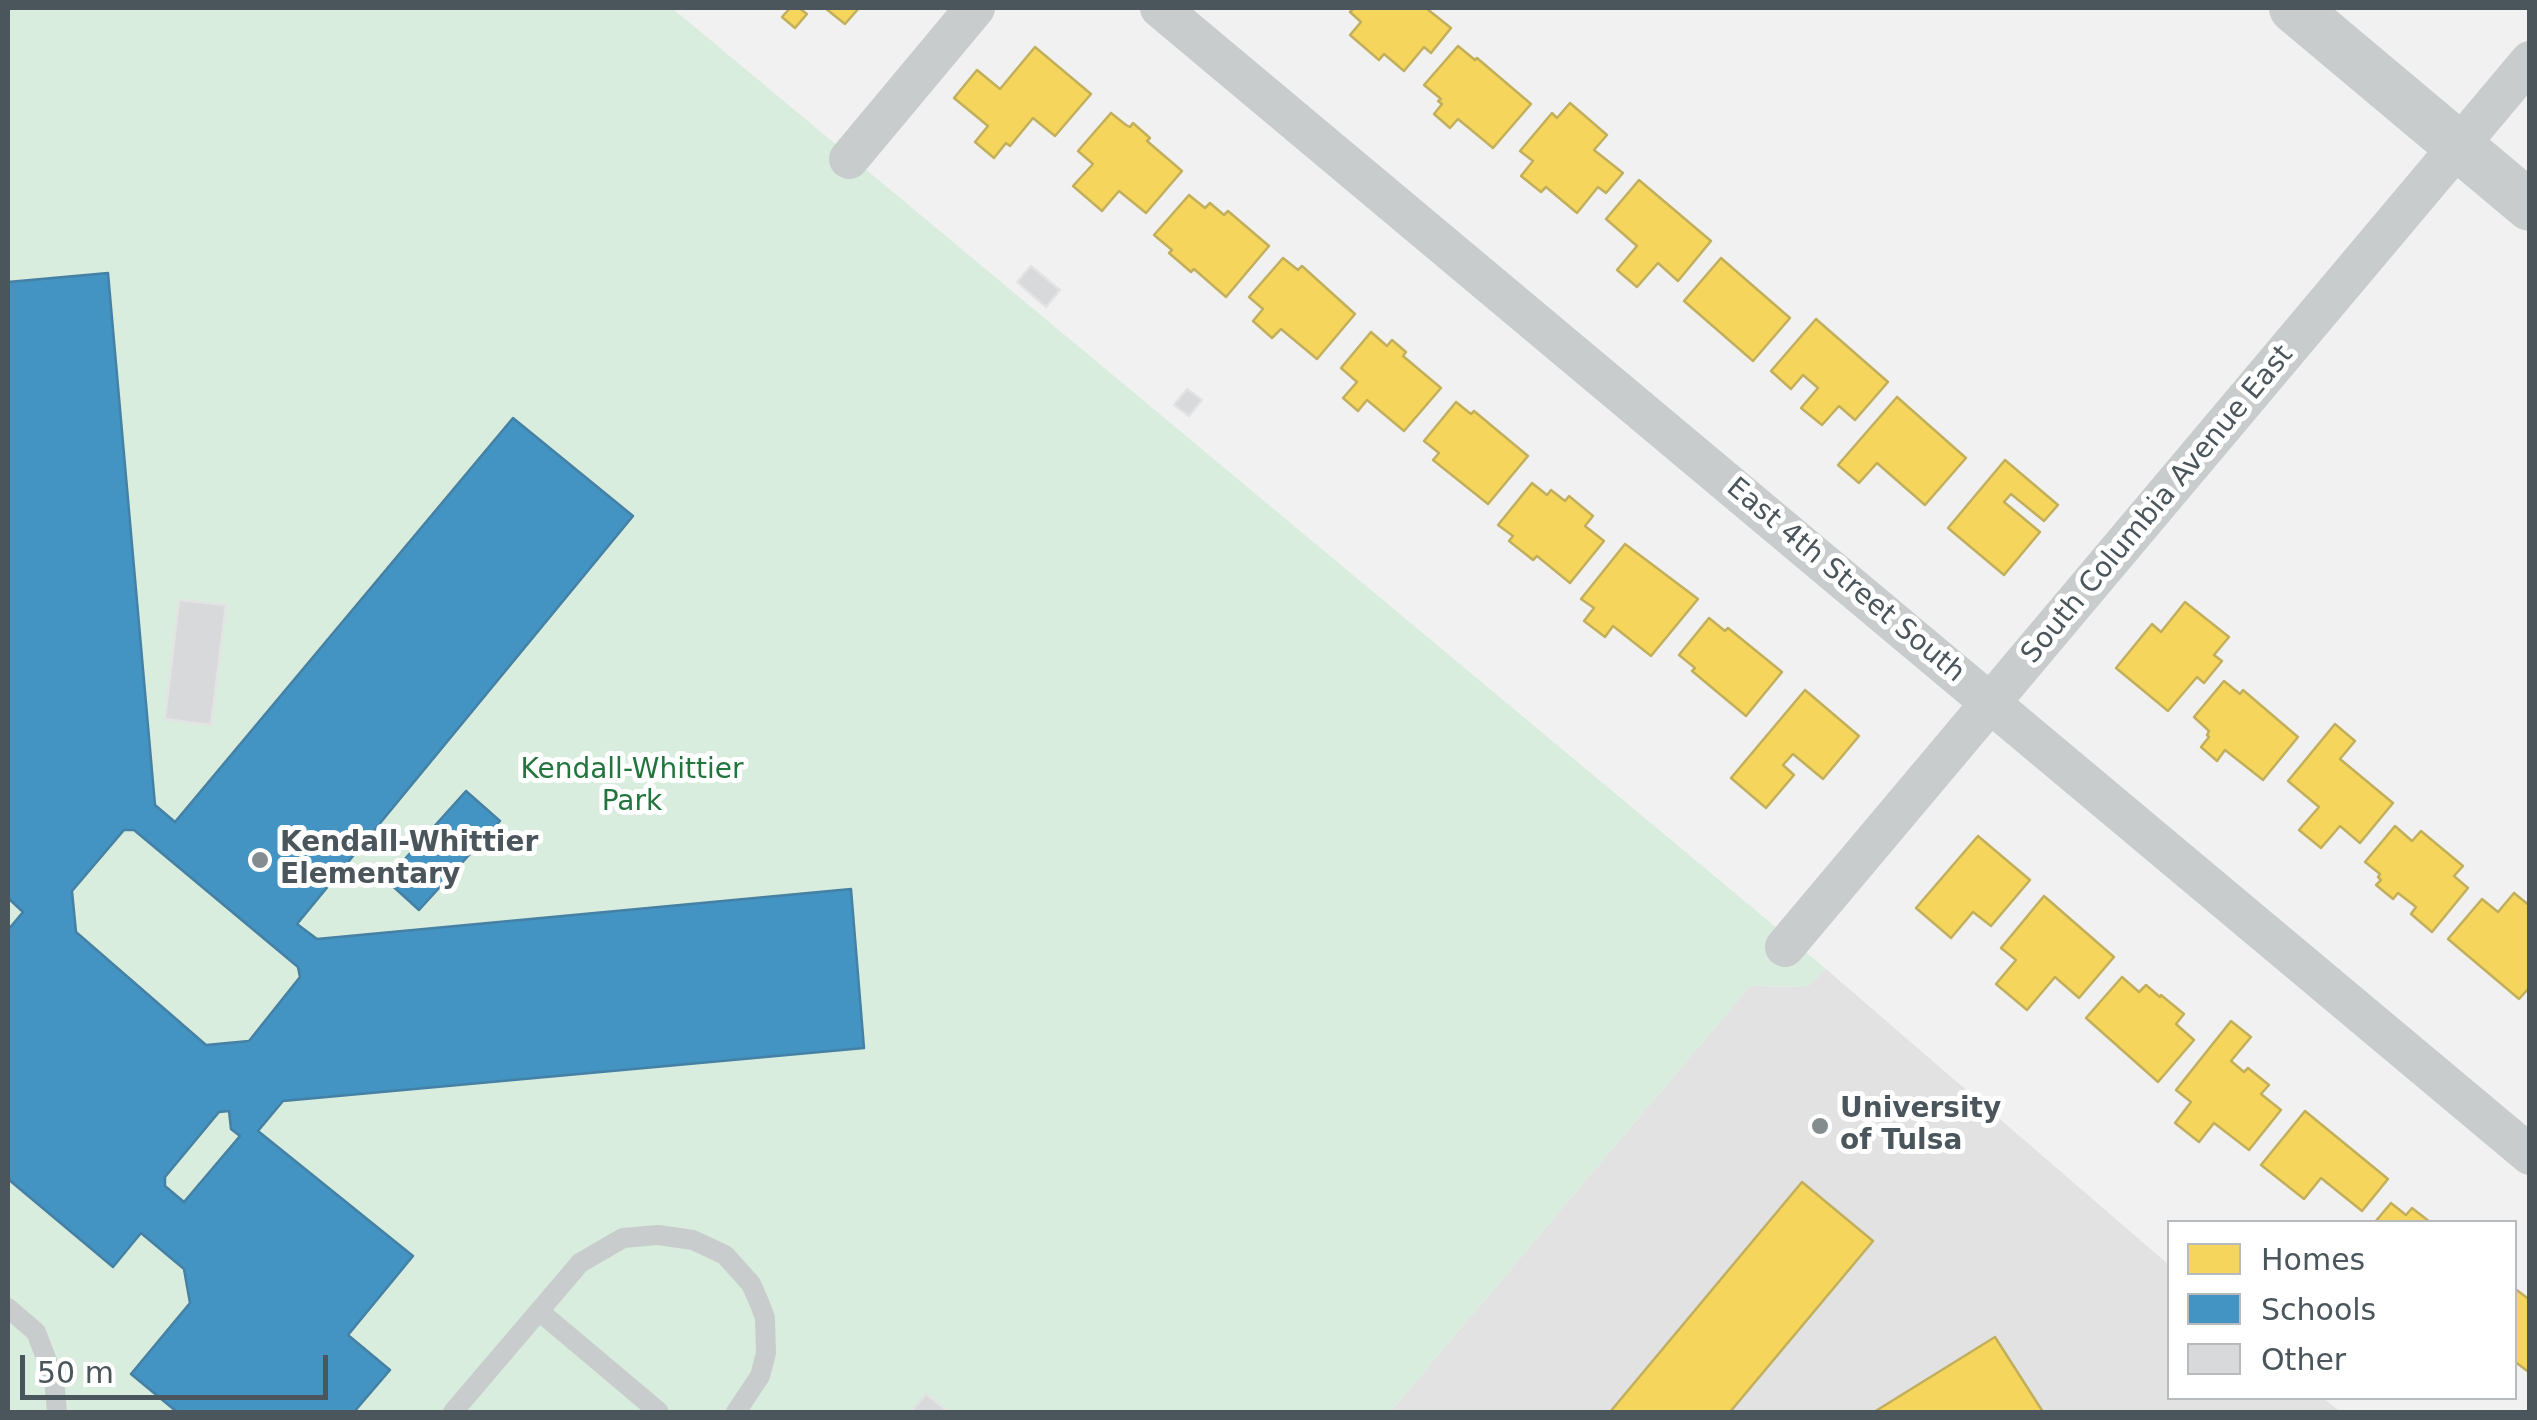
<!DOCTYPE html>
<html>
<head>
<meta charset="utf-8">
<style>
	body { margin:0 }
	#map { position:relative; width:2537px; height:1420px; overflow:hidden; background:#f1f1f1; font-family:"DejaVu Sans",sans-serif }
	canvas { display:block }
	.frame { position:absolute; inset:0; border:10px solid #4a565b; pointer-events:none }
	.legend { position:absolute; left:2167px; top:1220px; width:350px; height:180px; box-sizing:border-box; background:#fff; border:2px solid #b7bbbd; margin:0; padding:12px 18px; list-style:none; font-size:30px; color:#4a565b }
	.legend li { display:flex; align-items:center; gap:20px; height:50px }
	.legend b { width:50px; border:2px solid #b7bbbd }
	.scale { position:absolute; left:20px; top:1355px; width:308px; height:45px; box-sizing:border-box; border:5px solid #4a565b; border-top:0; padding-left:12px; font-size:30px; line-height:35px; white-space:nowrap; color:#4a565b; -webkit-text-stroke:8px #fff; paint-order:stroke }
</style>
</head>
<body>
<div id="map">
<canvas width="2537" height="1420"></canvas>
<div class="frame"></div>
<ul class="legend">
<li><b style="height:28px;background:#f6d55c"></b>Homes</li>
<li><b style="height:28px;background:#4393c3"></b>Schools</li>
<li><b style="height:28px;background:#d7d9da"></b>Other</li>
</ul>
<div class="scale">50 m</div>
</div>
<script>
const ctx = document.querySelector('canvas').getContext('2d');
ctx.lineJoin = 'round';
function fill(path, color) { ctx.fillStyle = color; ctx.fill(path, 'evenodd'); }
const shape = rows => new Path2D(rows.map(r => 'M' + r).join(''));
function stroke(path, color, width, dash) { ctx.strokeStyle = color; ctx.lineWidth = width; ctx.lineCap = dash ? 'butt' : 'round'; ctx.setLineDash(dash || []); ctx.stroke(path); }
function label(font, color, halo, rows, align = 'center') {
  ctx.font = font + ' "DejaVu Sans",sans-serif'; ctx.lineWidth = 10; ctx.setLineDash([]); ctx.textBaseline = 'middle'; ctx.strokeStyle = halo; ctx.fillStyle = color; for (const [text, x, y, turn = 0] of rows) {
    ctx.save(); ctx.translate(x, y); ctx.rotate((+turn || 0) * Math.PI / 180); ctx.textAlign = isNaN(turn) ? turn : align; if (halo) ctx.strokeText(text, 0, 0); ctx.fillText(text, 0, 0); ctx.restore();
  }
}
fill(shape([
	[1826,969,2169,1265,2170,1398,2323,1398,2341,1412,1390,1412,1750,986,1807,987]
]), '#e3e2e3');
fill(shape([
	[8,8,672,8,1826,969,1807,987,1750,986,1390,1412,8,1412]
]), '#d8eddd');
const homes = shape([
	[790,8,799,8,807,14,795,28,782,17,790,8],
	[825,8,859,8,845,24,825,8],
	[1354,8,1426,8,1451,28,1431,53,1424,47,1404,71,1384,54,1379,60,1350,35,1361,22,1350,12,1354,8],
	[1458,46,1475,60,1477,58,1531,104,1493,148,1458,119,1450,128,1434,114,1442,104,1438,101,1441,99,1424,85,1458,46],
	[1035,47,1091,94,1055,136,1033,118,1010,146,1006,143,994,158,975,142,988,126,954,98,977,70,1000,89,1035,47],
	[1570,103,1607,135,1594,150,1623,173,1606,193,1598,187,1577,213,1546,187,1541,192,1521,176,1533,161,1520,151,1552,113,1557,118,1570,103],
	[1111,113,1126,125,1130,127,1133,123,1150,138,1147,141,1182,171,1146,213,1119,191,1102,211,1073,186,1093,164,1078,151,1111,113],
	[1639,180,1711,241,1678,281,1658,263,1637,287,1617,270,1637,246,1606,219,1639,180],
	[1189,195,1205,208,1210,203,1224,215,1228,211,1269,246,1226,297,1194,269,1191,272,1169,253,1172,250,1154,235,1189,195],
	[1283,258,1298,270,1302,266,1355,314,1317,359,1281,329,1272,338,1253,321,1263,309,1249,297,1283,258],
	[1721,258,1790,318,1753,361,1684,301,1721,258],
	[1816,319,1888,382,1855,420,1839,406,1822,425,1801,408,1818,388,1803,375,1791,389,1771,371,1816,319],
	[1371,332,1387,346,1392,340,1406,352,1403,356,1441,388,1404,431,1367,400,1358,411,1343,398,1357,382,1341,368,1371,332],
	[1897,397,1966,458,1925,505,1877,463,1859,483,1838,465,1897,397],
	[1456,402,1471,414,1474,411,1528,456,1488,504,1433,460,1439,453,1424,441,1456,402],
	[2005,460,2058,505,2044,521,2011,494,2004,502,2040,532,2004,575,1948,528,2005,460],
	[1532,483,1547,495,1551,490,1565,501,1569,496,1593,516,1585,526,1604,541,1570,583,1537,556,1533,560,1509,541,1513,536,1498,525,1532,483],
	[1625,544,1698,599,1651,656,1613,626,1605,637,1584,621,1594,608,1581,599,1625,544],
	[2185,602,2229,637,2214,655,2222,661,2204,683,2197,677,2168,711,2116,668,2152,624,2161,632,2185,602],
	[1709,618,1725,631,1728,628,1782,672,1746,716,1692,671,1695,668,1679,655,1709,618],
	[2224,681,2240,694,2243,690,2298,737,2263,780,2225,750,2217,761,2201,747,2209,737,2207,735,2209,731,2194,717,2224,681],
	[1805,690,1859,736,1823,779,1793,754,1783,765,1794,775,1766,808,1731,778,1805,690],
	[2335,724,2355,741,2340,759,2393,803,2360,843,2340,826,2321,848,2299,830,2319,807,2288,781,2335,724],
	[2395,826,2412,841,2421,831,2463,866,2454,876,2468,888,2432,932,2411,914,2416,907,2398,893,2393,899,2376,885,2381,880,2378,877,2380,874,2365,862,2395,826],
	[1978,836,2030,880,1991,926,1973,912,1951,938,1916,908,1978,836],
	[2514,893,2530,906,2530,987,2519,999,2448,939,2482,899,2498,912,2514,893],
	[2044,896,2114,957,2079,998,2055,977,2027,1010,1996,984,2016,960,2001,948,2044,896],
	[2122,977,2139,992,2146,985,2160,997,2161,995,2184,1014,2176,1024,2194,1040,2158,1082,2086,1018,2122,977],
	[2231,1021,2251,1037,2231,1061,2244,1072,2248,1068,2269,1085,2261,1094,2281,1110,2249,1150,2214,1123,2199,1142,2175,1123,2191,1102,2176,1090,2231,1021],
	[2305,1111,2388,1179,2362,1211,2321,1178,2304,1199,2261,1165,2305,1111],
	[1802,1182,1873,1241,1730,1412,1610,1412,1802,1182],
	[2391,1203,2406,1215,2412,1208,2430,1222,2375,1222,2391,1203],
	[2514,1288,2530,1300,2530,1373,2514,1361,2514,1288],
	[1995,1337,2043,1412,1874,1412,1995,1337]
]);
fill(homes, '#f6d55c');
stroke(homes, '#c2af5c', 2.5);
const schools = shape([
	[108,273,155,805,175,822,513,418,633,516,297,924,317,939,851,889,864,1048,283,1101,258,1131,413,1256,348,1335,390,1370,354,1412,177,1412,131,1374,190,1303,184,1269,141,1233,113,1267,8,1179,8,930,23,912,8,898,8,282,108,273],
	[124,830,134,830,298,967,300,977,249,1041,206,1045,76,932,72,891,124,830],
	[229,1111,231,1129,240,1136,184,1202,165,1186,165,1177,219,1112,229,1111],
	[466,791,500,821,419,910,386,880,466,791]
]);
fill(schools, '#4393c3');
stroke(schools, '#4581a4', 2.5);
const building = shape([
	[1031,266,1060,290,1046,307,1017,282,1031,266],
	[1187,389,1202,400,1189,416,1174,405,1187,389],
	[179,600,226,605,211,725,165,719,179,600],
	[926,1394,949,1412,911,1412,926,1394]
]);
fill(building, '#d7d9da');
stroke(building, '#e3e3e3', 2.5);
stroke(shape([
	[8,1308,36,1332,54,1379,57,1412],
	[539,1311,659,1412],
	[453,1412,580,1263,623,1238,658,1235,693,1240,725,1255,751,1284,759,1302,765,1318,766,1353,760,1376,736,1412]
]), '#c9cccc', 20);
stroke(shape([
	[1160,8,2530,1155],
	[849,159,975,8],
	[1785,947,2530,61]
]), '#c9cccc', 40);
stroke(shape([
	[2294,8,2530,206]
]), '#c9cccc', 50);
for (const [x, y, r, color] of [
	[260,860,10,"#848c90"],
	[1820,1126,10,"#848c90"]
]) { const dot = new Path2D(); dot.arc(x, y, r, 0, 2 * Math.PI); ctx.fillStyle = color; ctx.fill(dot); stroke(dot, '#fff', 4); }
label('28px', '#4a565b', '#fff', [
	["South Columbia Avenue East",2158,505,-50],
	["East 4th Street South",1845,581,40]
]);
label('28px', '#22753d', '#fff', [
	["Kendall-Whittier",632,771],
	["Park",632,803]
]);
label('bold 28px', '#4a565b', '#fff', [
	["Kendall-Whittier",280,844],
	["Elementary",280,876],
	["University",1840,1110],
	["of Tulsa",1840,1142]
], 'left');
</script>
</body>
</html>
